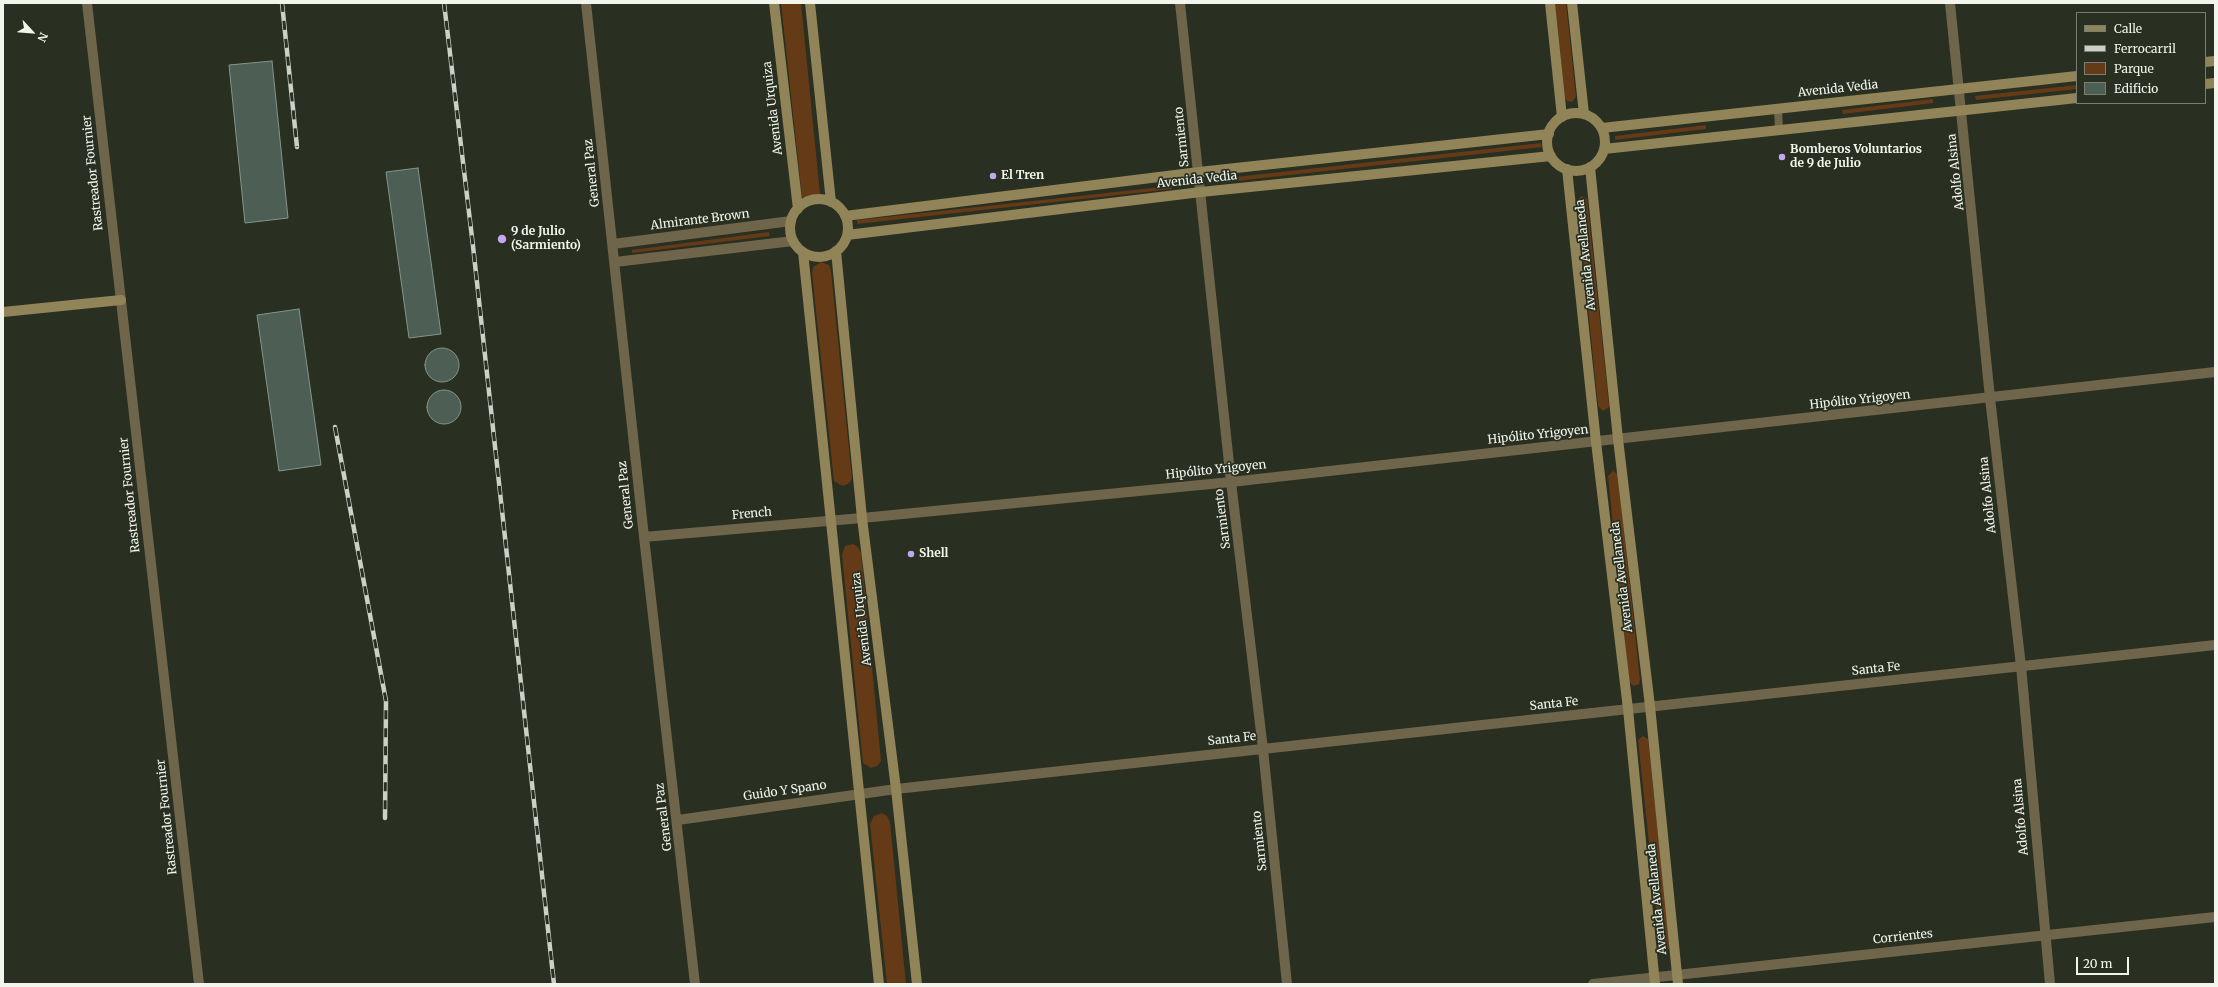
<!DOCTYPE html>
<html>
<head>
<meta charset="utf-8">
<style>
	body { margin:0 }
	#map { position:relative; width:2218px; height:987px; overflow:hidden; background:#292f21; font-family:Merriweather,serif }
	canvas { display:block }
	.frame { position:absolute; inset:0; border:4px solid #f1f5ec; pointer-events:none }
	.legend { position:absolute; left:2076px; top:12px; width:130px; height:92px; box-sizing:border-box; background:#292f21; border:1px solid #797e72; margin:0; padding:5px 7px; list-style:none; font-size:12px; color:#f1f5ec }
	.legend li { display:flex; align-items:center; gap:8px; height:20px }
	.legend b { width:20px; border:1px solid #797e72 }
	.north { position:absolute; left:12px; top:12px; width:40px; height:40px; -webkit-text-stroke:3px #292f21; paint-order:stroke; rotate:116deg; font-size:11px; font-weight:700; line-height:16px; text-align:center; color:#f1f5ec }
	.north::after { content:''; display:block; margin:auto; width:14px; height:18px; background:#f1f5ec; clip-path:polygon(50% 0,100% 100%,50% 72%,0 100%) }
	.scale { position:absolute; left:2076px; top:957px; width:53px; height:18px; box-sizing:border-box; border:2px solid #f1f5ec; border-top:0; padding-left:5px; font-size:12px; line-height:14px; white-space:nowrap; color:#f1f5ec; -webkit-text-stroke:3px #292f21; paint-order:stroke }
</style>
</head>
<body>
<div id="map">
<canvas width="2218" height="987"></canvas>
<div class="frame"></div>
<ul class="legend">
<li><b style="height:5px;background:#928459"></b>Calle</li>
<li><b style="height:5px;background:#ccd0c7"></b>Ferrocarril</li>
<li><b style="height:11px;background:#643a17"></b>Parque</li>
<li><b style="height:11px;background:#4d5f55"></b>Edificio</li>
</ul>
<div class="north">N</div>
<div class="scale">20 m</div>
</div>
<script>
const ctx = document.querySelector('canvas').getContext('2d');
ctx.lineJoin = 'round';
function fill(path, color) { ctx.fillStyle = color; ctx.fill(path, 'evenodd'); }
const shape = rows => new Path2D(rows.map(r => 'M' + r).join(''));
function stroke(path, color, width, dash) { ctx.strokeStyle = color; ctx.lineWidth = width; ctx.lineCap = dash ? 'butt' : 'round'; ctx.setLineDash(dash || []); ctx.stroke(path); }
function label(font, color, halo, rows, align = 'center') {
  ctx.font = font + ' Merriweather,serif'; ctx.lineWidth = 3.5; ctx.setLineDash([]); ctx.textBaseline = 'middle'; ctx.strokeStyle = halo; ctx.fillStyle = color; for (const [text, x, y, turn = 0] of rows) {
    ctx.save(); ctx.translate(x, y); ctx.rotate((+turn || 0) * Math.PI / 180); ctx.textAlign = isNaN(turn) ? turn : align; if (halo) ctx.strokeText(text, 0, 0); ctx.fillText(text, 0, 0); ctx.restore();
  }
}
fill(shape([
	[781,3,801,3,820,194,813,201,807,201,802,197],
	[1555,3,1566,3,1576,97,1572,102,1567,101,1565,98],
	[2077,85,2077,89,1976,100,1975,96],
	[1933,99,1933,103,1843,114,1842,110],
	[1706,125,1706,129,1615,140,1615,136],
	[1541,143,1542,147,1227,182,1227,178],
	[1171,186,1172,189,857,224,857,220],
	[1582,196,1587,199,1609,405,1608,408,1603,411,1598,406,1577,200],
	[769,232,770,236,632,253,632,250],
	[821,262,829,265,831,271,852,479,848,484,842,486,834,481,812,273,813,267],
	[1613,471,1618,474,1640,680,1639,684,1634,686,1629,682,1608,476],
	[853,544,858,547,861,553,881,761,877,766,871,768,863,763,842,555,845,546],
	[1643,736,1648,739,1670,945,1669,949,1664,951,1660,947,1638,740],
	[882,813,887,816,890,822,906,984,887,984,870,824,874,816]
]), '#643a17');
const building = shape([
	[272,61,288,218,245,223,229,65,272,61],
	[418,168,441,334,409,338,386,172,418,168],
	[299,309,321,465,279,471,257,315,299,309],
	'425 365a17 17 0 1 1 34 0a17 17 0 1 1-34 0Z',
	'427 407a17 17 0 1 1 34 0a17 17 0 1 1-34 0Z'
]);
fill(building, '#4d5f55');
stroke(building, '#82968b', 1);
stroke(shape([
	[1778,109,1779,130]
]), '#6e654a', 8);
stroke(shape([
	[87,3,199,984],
	[586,3,644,537,695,984],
	[1180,3,1231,482,1263,749,1287,984],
	[1950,3,1990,398,2021,666,2050,984],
	[613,244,791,221],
	[615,262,793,241],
	[644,537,862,518,1231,482,2215,372],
	[678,820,896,789,2215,645],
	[1593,984,2215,917]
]), '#6e654a', 10);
stroke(shape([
	[774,3,798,209],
	[810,3,831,202],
	[1550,3,1562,117],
	[1572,3,1584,114],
	[2205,62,2215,61],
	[2205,84,2215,83],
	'1547 142a29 29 0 1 1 58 0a29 29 0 1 1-58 0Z',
	[1602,128,2077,76],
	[1604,149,2077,98],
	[1590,167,1618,439,1650,706,1678,984],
	[1567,169,1596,442,1628,709,1655,984],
	'790 228a29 29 0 1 1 58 0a29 29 0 1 1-58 0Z',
	[845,216,1199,172,1549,134],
	[847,235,1201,192,1551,156],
	[836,251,862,518,896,789,917,984],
	[803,252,879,984],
	[3,312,121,300]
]), '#928459', 10);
const rail = shape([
	[282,3,297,147],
	[444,3,473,246,554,984],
	[335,427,386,701,385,818]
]);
stroke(rail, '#ccd0c7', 4.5);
stroke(rail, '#292f21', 3, [9]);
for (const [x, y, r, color] of [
	[1782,157,4,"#c4a7f1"],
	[993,176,4,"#c4a7f1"],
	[502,239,5,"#c4a7f1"],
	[911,554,4,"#c4a7f1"]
]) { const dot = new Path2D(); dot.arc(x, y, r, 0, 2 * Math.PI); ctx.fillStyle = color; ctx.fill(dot); stroke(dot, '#292f21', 1.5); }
label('12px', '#f1f5ec', '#292f21', [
	["Avenida Vedia",1838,89,-6],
	["Avenida Urquiza",773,108,-97],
	["Sarmiento",1182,137,-96],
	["Adolfo Alsina",1956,172,-96],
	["Rastreador Fournier",93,173,-96],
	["General Paz",592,173,-96],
	["Avenida Vedia",1197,180,-6],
	["Almirante Brown",700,220,-7],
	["Avenida Avellaneda",1586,255,-96],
	["Hipólito Yrigoyen",1860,400,-6],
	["Hipólito Yrigoyen",1538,435,-6],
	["Hipólito Yrigoyen",1216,470,-6],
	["Rastreador Fournier",130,495,-96],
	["General Paz",626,495,-96],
	["Adolfo Alsina",1988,495,-96],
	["French",752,514,-5],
	["Sarmiento",1223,519,-97],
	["Avenida Avellaneda",1622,577,-97],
	["Avenida Urquiza",862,619,-97],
	["Santa Fe",1876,669,-6],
	["Santa Fe",1554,704,-6],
	["Santa Fe",1232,739,-6],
	["Guido Y Spano",785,791,-8],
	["Rastreador Fournier",167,817,-96],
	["General Paz",664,817,-97],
	["Adolfo Alsina",2021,817,-95],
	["Sarmiento",1260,841,-96],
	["Avenida Avellaneda",1657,899,-96],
	["Corrientes",1903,937,-6]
]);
label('bold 12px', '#f1f5ec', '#292f21', [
	["Bomberos Voluntarios",1790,150],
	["de 9 de Julio",1790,164],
	["El Tren",1001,176],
	["9 de Julio",511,232],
	["(Sarmiento)",511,246],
	["Shell",919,554]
], 'left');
</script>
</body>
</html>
